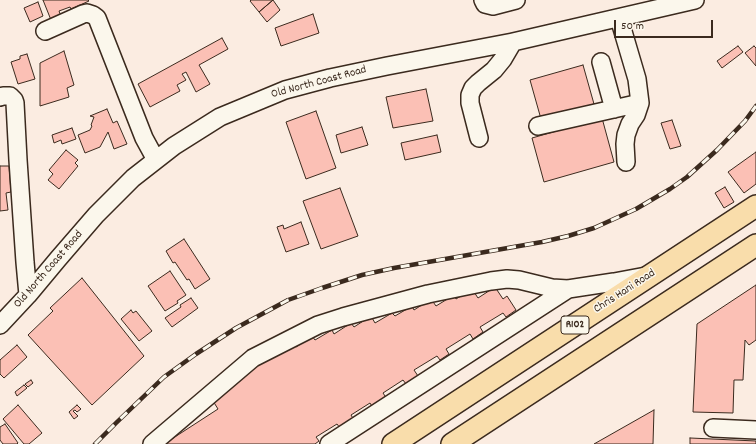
<!DOCTYPE html>
<html>
<head>
<meta charset="utf-8">
<style>
	body { margin:0 }
	#map { position:relative; width:756px; height:444px; overflow:hidden; background:#fbece1; font-family:Dekko,sans-serif }
	canvas { display:block }
	.scale { position:absolute; left:614px; top:20px; width:99px; height:18px; box-sizing:border-box; border:2px solid #3b2a1e; border-top:0; padding-left:5px; font-size:12px; line-height:14px; white-space:nowrap; color:#3b2a1e; -webkit-text-stroke:3px #fbf7ec; paint-order:stroke }
</style>
</head>
<body>
<div id="map">
<canvas width="756" height="444"></canvas>
<div class="scale">50 m</div>
</div>
<script>
const ctx = document.querySelector('canvas').getContext('2d');
ctx.lineJoin = 'round';
function fill(path, color) { ctx.fillStyle = color; ctx.fill(path, 'evenodd'); }
const shape = rows => new Path2D(rows.map(r => 'M' + r).join(''));
function stroke(path, color, width, dash) { ctx.strokeStyle = color; ctx.lineWidth = width; ctx.lineCap = dash ? 'butt' : 'round'; ctx.setLineDash(dash || []); ctx.stroke(path); }
function label(font, color, halo, rows, align = 'center') {
  ctx.font = font + ' Dekko,sans-serif'; ctx.lineWidth = 3; ctx.setLineDash([]); ctx.textBaseline = 'middle'; ctx.strokeStyle = halo; ctx.fillStyle = color; for (const [text, x, y, turn = 0] of rows) {
    ctx.save(); ctx.translate(x, y); ctx.rotate((+turn || 0) * Math.PI / 180); ctx.textAlign = isNaN(turn) ? turn : align; if (halo) ctx.strokeText(text, 0, 0); ctx.fillText(text, 0, 0); ctx.restore();
  }
}
const building = shape([
	[43,0,88,0,89,1,71,9,70,7,59,11,61,16,51,20,43,0],
	[251,0,273,0,259,12,250,1,251,0],
	[273,0,280,10,267,22,259,12,273,0],
	[38,2,43,16,30,22,24,8,38,2],
	[313,14,319,33,281,46,275,28,313,14],
	[222,38,228,49,199,65,210,84,196,92,186,72,182,74,186,80,177,85,180,91,150,107,138,84,222,38],
	[738,46,743,52,722,68,717,61,738,46],
	[754,46,756,48,756,66,745,53,754,46],
	[64,51,74,85,67,88,69,97,40,106,40,63,64,51],
	[27,54,35,79,18,84,11,62,20,59,20,56,27,54],
	[583,65,594,104,541,119,530,80,583,65],
	[426,89,433,121,393,128,386,97,426,89],
	[107,109,113,123,117,121,127,144,114,149,108,132,100,147,85,153,78,135,90,130,92,126,91,125,94,117,90,116,107,109],
	[316,111,336,168,306,179,286,122,316,111],
	[602,118,614,162,544,182,532,138,602,118],
	[672,120,681,146,670,149,661,123,672,120],
	[362,127,368,145,341,153,336,135,362,127],
	[72,128,76,139,62,144,61,140,54,143,52,135,72,128],
	[437,135,441,152,405,160,401,143,437,135],
	[66,150,78,160,75,163,78,166,59,189,48,180,53,174,49,170,66,150],
	[756,152,756,184,744,193,728,172,756,152],
	[0,166,9,166,11,192,6,193,8,210,0,211,0,166],
	[725,187,734,202,724,208,715,193,725,187],
	[340,188,358,236,321,249,303,201,340,188],
	[301,222,309,244,286,252,277,227,283,225,284,229,301,222],
	[184,239,210,279,195,289,189,279,187,280,175,262,173,263,166,251,184,239],
	[170,271,186,295,177,301,178,303,165,311,148,286,170,271],
	[82,278,144,356,92,405,28,335,53,311,50,308,82,278],
	[756,285,756,340,749,345,745,340,743,380,734,380,733,413,693,412,697,324,756,285],
	[495,287,503,299,507,296,516,310,506,317,503,313,480,327,483,332,473,339,470,334,446,349,449,354,440,360,437,356,414,370,418,376,406,384,403,380,383,393,387,399,373,408,370,403,351,415,354,420,340,428,337,424,316,437,319,441,315,444,164,444,218,409,213,401,229,390,226,386,293,342,296,347,312,336,315,340,332,330,334,334,351,323,354,327,371,316,375,323,392,313,395,316,412,306,414,310,431,299,436,306,454,295,456,299,472,289,478,298,495,287],
	[191,298,198,308,172,327,165,318,181,307,180,305,191,298],
	[131,310,133,313,136,311,152,331,139,341,121,319,131,310],
	[17,345,27,357,4,378,0,374,0,360,17,345],
	[31,380,33,383,28,387,25,384,31,380],
	[24,385,27,388,17,396,15,392,24,385],
	[18,405,42,433,29,444,24,444,3,419,18,405],
	[77,405,81,409,77,412,75,410,73,411,78,416,74,419,69,412,77,405],
	[654,410,653,444,594,444,654,410],
	[5,424,18,443,17,444,3,444,0,440,0,427,5,424],
	[690,438,756,441,756,444,690,444,690,438]
]);
fill(building, '#fbc0b5');
stroke(building, '#3b2a1e', 1);
const minor = shape([
	[483,0,485,4,493,6,516,0],
	[619,18,637,79,640,103,636,115,630,124,626,135,625,144,626,162],
	[45,31,83,14,87,13,93,15,97,18,144,138,156,160],
	[601,62,614,109],
	[0,97,3,96,10,96,14,100,15,103,18,160,25,262,28,295],
	[538,126,640,103],
	[479,138,470,103,470,95,473,88,478,83,494,70,503,59,513,42],
	[0,325,28,295,58,259,96,215,133,178,174,146,220,117,285,90,330,78,387,66,513,42,695,0],
	[713,428,756,430],
	[152,444,253,358,318,325,343,317,428,294,491,281,507,279,519,280,552,288,568,289,614,282,646,276],
	[329,444,568,289]
]);
const major = shape([
	[393,444,756,206],
	[452,444,756,245]
]);
stroke(minor, '#3b2a1e', 20);
stroke(major, '#3b2a1e', 24);
stroke(minor, '#fbf7ec', 17);
stroke(major, '#f9ddab', 21);
const rail = shape([
	[95,444,116,423,164,377,196,354,236,328,288,300,322,288,362,275,394,268,542,242,568,236,594,228,636,209,670,189,687,177,717,150,745,121,756,106]
]);
stroke(rail, '#3b2a1e', 4.5);
stroke(rail, '#fbf7ec', 3, [9]);
for (const [x, y, w] of [
	[575,325,28]
]) { const box = new Path2D(); box.roundRect(x - w / 2, y - 9, w, 18, 3); ctx.fillStyle = '#fbf7ec'; ctx.fill(box); stroke(box, '#3b2a1e', 1); }
label('bold 11px', '#3b2a1e', null, [
	["R102",575,325]
]);
label('12px', '#3b2a1e', '#fbf7ec', [
	["Old North Coast Road",319,83,-15],
	["Old North Coast Road",49,270,-49],
	["Chris Hani Road",625,292,-33]
]);
</script>
</body>
</html>
